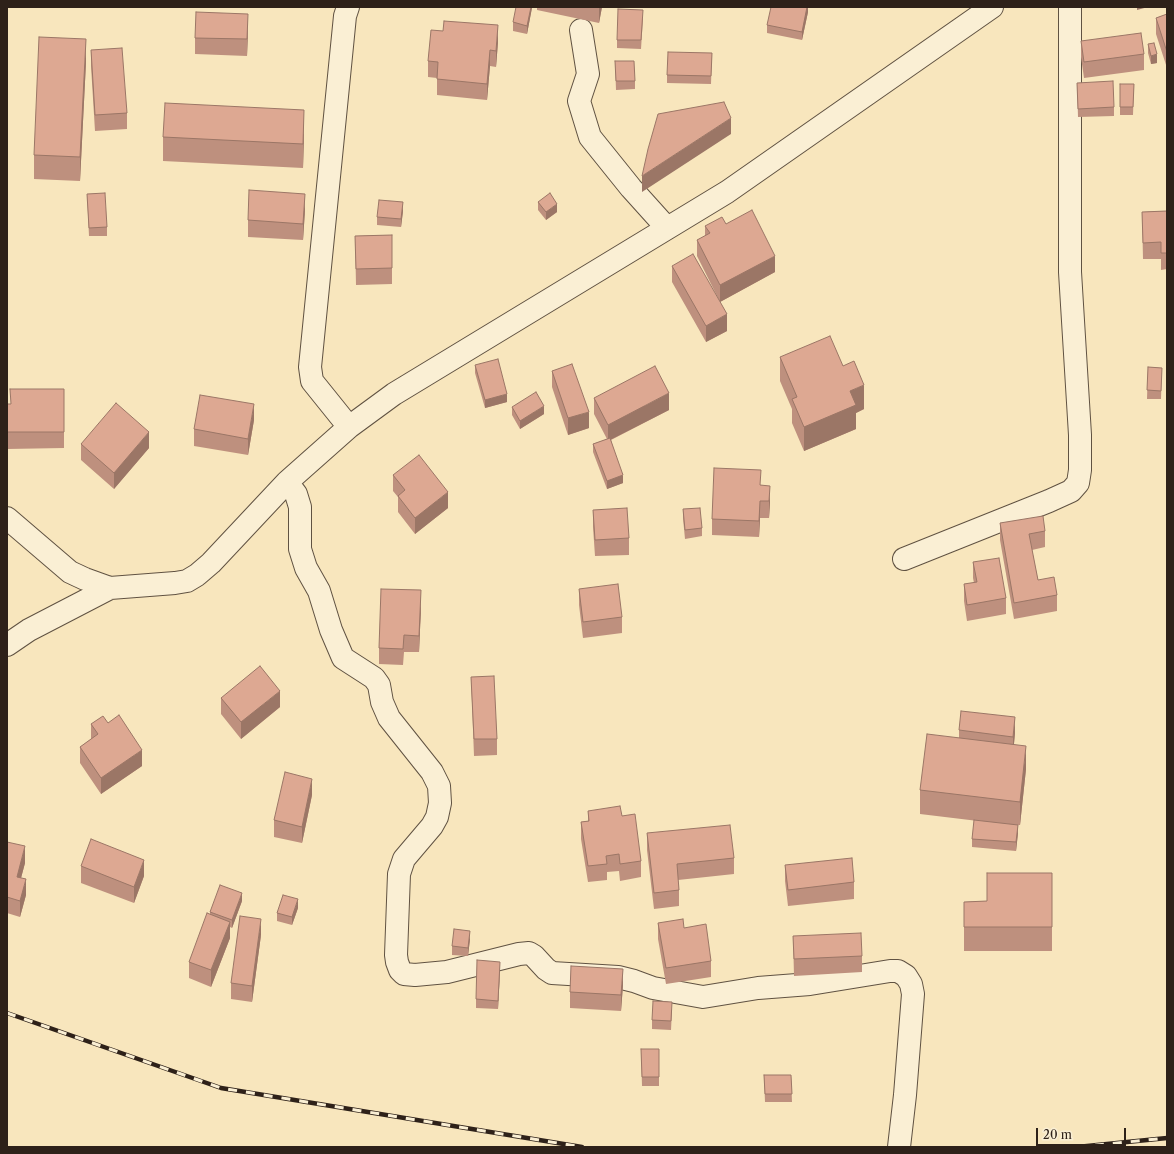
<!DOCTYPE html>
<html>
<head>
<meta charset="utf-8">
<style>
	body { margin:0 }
	#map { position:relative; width:1174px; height:1154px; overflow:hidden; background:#f8e6bd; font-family:"Libre Caslon Text",serif }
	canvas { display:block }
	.frame { position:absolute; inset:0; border:8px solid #2e2119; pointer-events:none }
	.scale { position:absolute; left:1036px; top:1128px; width:90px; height:18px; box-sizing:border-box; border:2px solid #2e2119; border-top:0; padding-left:5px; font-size:12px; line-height:14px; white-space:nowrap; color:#2e2119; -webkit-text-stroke:3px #faefd4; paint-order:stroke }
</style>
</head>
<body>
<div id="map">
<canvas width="1174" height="1154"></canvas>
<div class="frame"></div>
<div class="scale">20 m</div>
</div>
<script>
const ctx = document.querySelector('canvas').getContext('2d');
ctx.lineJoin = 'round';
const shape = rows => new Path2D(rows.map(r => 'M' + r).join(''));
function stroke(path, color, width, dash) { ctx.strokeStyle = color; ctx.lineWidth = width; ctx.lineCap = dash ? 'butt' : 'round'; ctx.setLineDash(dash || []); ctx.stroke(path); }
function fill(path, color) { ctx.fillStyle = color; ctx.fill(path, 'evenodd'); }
const minor = shape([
	[348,7,345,16,310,367,312,381,349,427],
	[581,30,588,74,579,101,590,137,631,188,667,228],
	[287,482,296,494,300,507,300,549,306,568,319,591,331,630,343,658,374,678,379,685,382,702,389,718,432,772,439,786,440,803,437,817,432,826,404,859,399,874,396,955,397,962,400,970,404,974,415,975,447,972,519,954,529,953,534,956,546,969,552,973,618,977,634,981,653,988,703,997,758,988,810,984,890,971,898,971,906,976,911,984,913,994,905,1095,899,1147],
	[7,518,70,572,85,579,110,588,175,583,187,581,197,575,211,563,287,482,349,427,394,394,727,192,992,7],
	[904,559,1049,501,1071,491,1078,483,1080,470,1080,435,1070,272,1070,7],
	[7,645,29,630,110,588]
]);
stroke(minor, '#605242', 24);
stroke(minor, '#faefd4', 22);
const rail = shape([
	[7,1013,221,1088,582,1147],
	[1077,1147,1167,1138]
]);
stroke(rail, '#2e2119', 4.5);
stroke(rail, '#faefd4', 3, [9]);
fill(shape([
	[532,7,527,34,513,31,513,22],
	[537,7,602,7,599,23,537,10],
	[808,7,808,12,802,40,767,33,767,25],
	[1167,14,1167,68,1156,34,1156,18],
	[643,18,641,49,617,48,617,40],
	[248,30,247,56,195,54,195,38],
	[1081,41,1144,54,1144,70,1084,78,1081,57],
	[498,42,496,67,490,66,487,100,437,95,437,78,428,77,428,61],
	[1148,44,1157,63,1151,64,1148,53],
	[91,50,127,113,127,129,95,131,91,66],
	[712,53,711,84,667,83,667,75],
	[615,61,635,81,635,89,616,90],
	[86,62,80,181,34,179,34,155],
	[1077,83,1114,107,1114,116,1078,117],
	[1120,84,1134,84,1133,115,1120,115],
	[304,134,303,168,163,161,163,137],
	[87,194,107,227,107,236,89,236],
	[538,202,557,212,546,220,538,210],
	[305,210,303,240,248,237,248,220],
	[403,211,401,227,377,225,377,217],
	[1167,211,1167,269,1161,270,1161,259,1143,259,1142,212],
	[726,224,775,272,720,302,697,256,697,240,705,236,705,226],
	[392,235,392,284,356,285,355,236],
	[672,266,727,331,706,342,672,282],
	[780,357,843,366,864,409,856,413,856,429,804,451,792,423,792,409,780,381],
	[475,365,507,402,485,408,475,373],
	[1148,367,1162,368,1161,399,1147,399],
	[552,371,589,428,568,435,552,387],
	[64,389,64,448,7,449,7,404,10,404],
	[594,398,669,410,611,440,623,483,607,489,593,452,593,444,607,439,594,414],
	[512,407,544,414,520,429,512,415],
	[254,420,248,455,194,446,194,429],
	[81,444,149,448,114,489,81,460],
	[393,475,448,508,415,534,398,512,398,497,393,491],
	[761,485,770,502,769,518,760,518,759,537,712,535,712,519],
	[683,509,702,528,702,536,685,539,683,518],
	[593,510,629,538,629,555,595,556,593,527],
	[1000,523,1045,531,1045,547,1032,550,1038,580,1057,595,1057,611,1014,619,1000,540],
	[973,562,1006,598,1006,614,967,621,964,601,964,584,974,583,973,578],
	[579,589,622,617,622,633,583,638,579,605],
	[421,607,419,652,404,652,403,665,379,664,379,648],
	[471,677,497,739,497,755,474,756],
	[221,698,280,707,241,739,221,714],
	[108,723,142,766,101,794,80,763,80,747,91,739,91,724],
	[959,730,1015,733,1014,744,1026,769,1020,825,1018,825,1018,833,1016,851,972,847,972,839,978,821,920,814,920,790,959,738],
	[312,795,302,843,274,837,274,820],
	[588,811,622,816,641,861,641,877,620,881,619,871,607,872,607,880,588,882,581,839,581,822,588,821],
	[647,833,734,858,734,874,678,880,679,890,679,906,654,909,647,850],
	[7,842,25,863,21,878,26,895,20,917,7,913],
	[785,865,854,882,854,899,788,906,785,881],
	[81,866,144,876,134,903,81,883],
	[1052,873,1052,951,964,951,964,902,987,901],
	[242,901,232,928,230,927,230,938,211,987,189,978,189,962,210,914,210,912],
	[298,908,292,925,277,921,277,913],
	[658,923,684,928,711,961,711,977,666,984,658,939],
	[261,935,252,1002,231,999,231,983],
	[793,936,862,956,862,972,794,976],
	[470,939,468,956,452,955,452,946],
	[500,970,498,1009,476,1008,476,999],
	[623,985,621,1011,570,1008,570,992],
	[672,1010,671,1030,652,1029,652,1020],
	[641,1049,659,1049,659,1086,642,1086],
	[764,1075,791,1075,792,1102,765,1102]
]), '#be907e');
fill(shape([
	[531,7,532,7,532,8,527,34,527,26],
	[599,7,602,7,599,23],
	[807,7,808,7,808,12,802,40,802,32],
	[1137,7,1148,7,1137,10],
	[248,14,248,30,247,56,247,39],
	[498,25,498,42,496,67,496,51],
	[86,39,86,62,80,181,80,157],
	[490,50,490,66,487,100,487,84],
	[1157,54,1157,63,1151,64,1151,56],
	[304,110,304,134,303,168,303,144],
	[731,118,731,134,642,192,642,176],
	[305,194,305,210,303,240,303,224],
	[403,202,403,211,401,227,401,219],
	[557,204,557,212,546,220,546,212],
	[775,256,775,272,720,302,720,285],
	[727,314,727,331,706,342,706,326],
	[864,385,864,409,856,413,856,429,804,451,804,427,850,391],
	[669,393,669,410,608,441,608,425],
	[507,394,507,402,485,408,485,400],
	[254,404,254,420,248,455,248,439],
	[544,406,544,414,520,429,520,421],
	[589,412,589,428,568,435,568,418],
	[149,432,149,448,114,489,114,473],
	[623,475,623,483,607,489,607,481],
	[770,486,770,502,769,518,769,501],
	[448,492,448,508,415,534,415,518],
	[760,501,760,518,759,537,759,521],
	[421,590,421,607,419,652,419,636],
	[280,691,280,707,241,739,241,722],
	[1015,717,1015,733,1013,753,1013,737],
	[1026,746,1026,769,1020,825,1020,802],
	[142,750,142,766,101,794,101,778],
	[312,779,312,795,302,843,302,827],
	[1018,825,1018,833,1016,851,1016,842],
	[25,846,25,863,17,893,17,877],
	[144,860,144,876,134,903,134,887],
	[26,879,26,895,20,917,20,901],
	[242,893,242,901,232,928,232,920],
	[298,899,298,908,292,925,292,917],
	[261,919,261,935,252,1002,252,986],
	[230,922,230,938,211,987,211,970],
	[470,931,470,939,468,956,468,948],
	[500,962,500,970,498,1009,498,1001],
	[623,969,623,985,621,1011,621,995]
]), '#9b7666');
const building = shape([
	[516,7,531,7,527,26,513,22,516,7],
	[771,7,807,7,802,32,767,25,771,7],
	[618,9,643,10,641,40,617,40,618,9],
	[196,12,248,14,247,39,195,38,196,12],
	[1167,14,1167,52,1156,18,1167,14],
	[444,21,498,25,496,51,490,50,487,84,437,79,438,62,428,61,431,30,443,31,444,21],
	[1141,33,1144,54,1084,62,1081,41,1141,33],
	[39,37,86,39,80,157,34,155,39,37],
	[1154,43,1157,54,1151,56,1148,44,1154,43],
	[122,48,127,113,95,115,91,50,122,48],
	[668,52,712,53,711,76,667,75,668,52],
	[615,61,634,61,635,81,616,81,615,61],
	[1113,81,1114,107,1078,109,1077,83,1113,81],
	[1120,84,1134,84,1133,107,1120,107,1120,84],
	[724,102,731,118,642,176,648,149,658,114,724,102],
	[165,103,304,110,303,144,163,137,165,103],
	[249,190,305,194,303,224,248,220,249,190],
	[105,193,107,227,89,228,87,194,105,193],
	[550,193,557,204,546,212,538,202,550,193],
	[379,200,403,202,401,219,377,217,379,200],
	[752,210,775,256,720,285,697,240,710,233,705,226,722,217,726,224,752,210],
	[1167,211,1167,253,1161,253,1161,242,1143,243,1142,212,1167,211],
	[392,235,392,268,356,269,355,236,392,235],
	[693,254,727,314,706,326,672,266,693,254],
	[830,336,843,366,854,361,864,385,850,391,856,405,804,427,792,399,797,397,780,357,830,336],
	[498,359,507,394,485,400,475,365,498,359],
	[572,364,589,412,568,418,552,371,572,364],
	[655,366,669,393,608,425,594,398,655,366],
	[1148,367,1162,368,1161,391,1147,390,1148,367],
	[10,389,64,389,64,432,7,432,7,404,11,404,10,389],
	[536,392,544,406,520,421,512,407,536,392],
	[200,395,254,404,248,439,194,429,200,395],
	[116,403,149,432,114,473,81,444,116,403],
	[610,438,623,475,607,481,593,444,610,438],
	[419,455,448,492,415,518,398,496,405,490,393,475,419,455],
	[714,468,761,470,760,485,770,486,769,501,760,501,759,521,712,519,714,468],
	[627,508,629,538,595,540,593,510,627,508],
	[700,508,702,528,685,530,683,509,700,508],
	[1043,516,1045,531,1029,534,1038,580,1054,577,1057,595,1014,603,1000,523,1043,516],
	[999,558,1006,598,967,605,964,584,977,582,973,562,999,558],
	[618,584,622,617,583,622,579,589,618,584],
	[381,589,421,590,419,636,404,635,403,649,379,648,381,589],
	[260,666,280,691,241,722,221,698,260,666],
	[494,676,497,739,474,739,471,677,494,676],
	[961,711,1015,717,1013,737,959,730,961,711],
	[119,715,142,750,101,778,80,747,98,734,91,724,103,716,108,723,119,715],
	[927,734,1026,746,1020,802,920,790,927,734],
	[285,772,312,779,302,827,274,820,285,772],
	[620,806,622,816,635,814,641,861,620,864,619,854,606,856,607,864,588,866,581,822,589,821,588,811,620,806],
	[974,820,1018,825,1016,842,972,839,974,820],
	[730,825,734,858,677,864,679,890,654,893,647,833,730,825],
	[91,839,144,860,134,887,81,866,91,839],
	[7,842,25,846,17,877,26,879,20,901,7,897,7,842],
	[852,858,854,882,788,890,785,865,852,858],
	[987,873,1052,873,1052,927,964,927,964,902,987,901,987,873],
	[220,885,242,893,232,920,210,912,220,885],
	[283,895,298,899,292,917,277,913,283,895],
	[207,913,230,922,211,970,189,962,207,913],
	[240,916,261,919,252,986,231,983,240,916],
	[683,919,684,928,706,924,711,961,666,968,658,923,683,919],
	[454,929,470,931,468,948,452,946,454,929],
	[861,933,862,956,794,959,793,936,861,933],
	[477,960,500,962,498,1001,476,999,477,960],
	[571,966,623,969,621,995,570,992,571,966],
	[653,1001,672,1002,671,1021,652,1020,653,1001],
	[641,1049,659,1049,659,1077,642,1077,641,1049],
	[764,1075,791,1075,792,1094,765,1094,764,1075]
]);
fill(building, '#dda892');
stroke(building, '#9b7666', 1);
</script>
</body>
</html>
